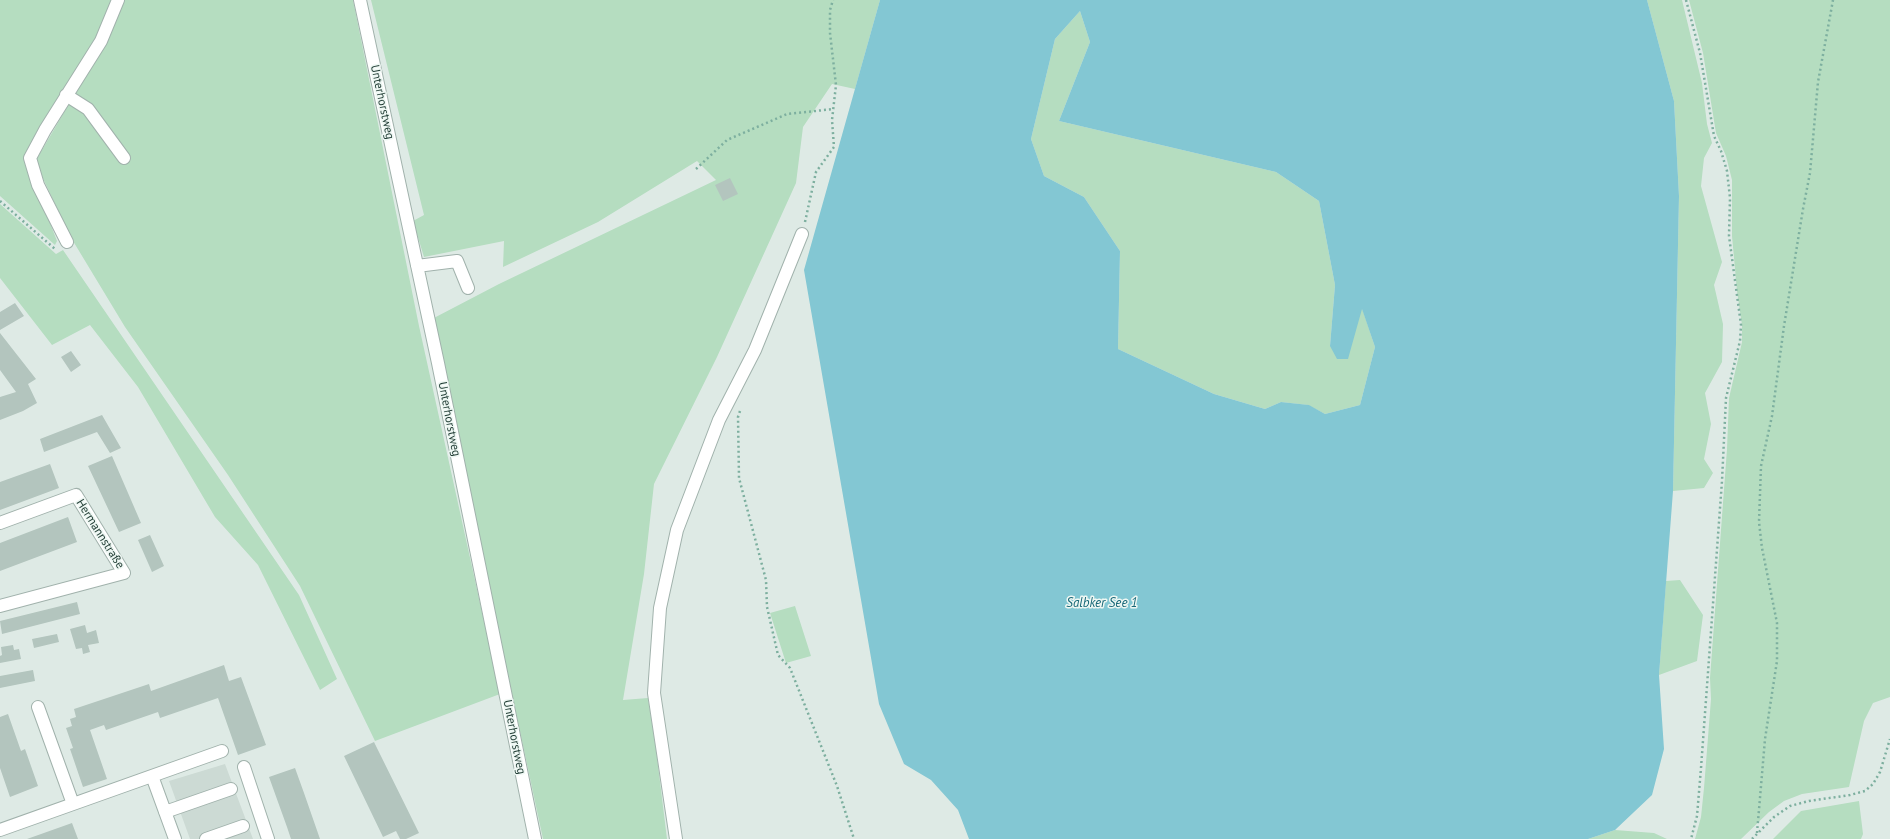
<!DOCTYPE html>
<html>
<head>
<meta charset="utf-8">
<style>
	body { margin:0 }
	canvas { display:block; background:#deeae5 }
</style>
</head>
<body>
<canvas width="1890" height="839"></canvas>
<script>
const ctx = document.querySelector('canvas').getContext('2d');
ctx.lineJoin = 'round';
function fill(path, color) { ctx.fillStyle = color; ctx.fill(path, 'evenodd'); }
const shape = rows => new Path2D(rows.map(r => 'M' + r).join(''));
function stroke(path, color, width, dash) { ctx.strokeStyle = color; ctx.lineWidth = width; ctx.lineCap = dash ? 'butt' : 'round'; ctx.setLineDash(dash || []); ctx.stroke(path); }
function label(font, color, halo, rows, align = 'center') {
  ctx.font = font + ' "PT Sans",sans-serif'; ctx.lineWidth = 3; ctx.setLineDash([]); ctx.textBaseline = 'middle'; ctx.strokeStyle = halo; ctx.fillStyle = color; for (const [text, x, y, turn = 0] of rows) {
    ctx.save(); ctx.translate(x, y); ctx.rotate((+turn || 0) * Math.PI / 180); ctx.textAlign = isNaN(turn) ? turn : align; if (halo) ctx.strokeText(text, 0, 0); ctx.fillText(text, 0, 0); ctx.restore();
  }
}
fill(shape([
	[225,764,253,839,190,839,169,781]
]), '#ccdad4');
fill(shape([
	[0,0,114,0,102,32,25,159,57,241,55,245,0,196],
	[123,0,353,0,419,326,500,694,375,741,300,586,228,475,125,327,73,241,35,162,104,44],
	[371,0,880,0,855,89,832,84,803,127,796,183,717,357,654,484,644,574,623,700,648,698,656,749,667,839,543,839,432,319,499,284,716,180,697,161,598,222,503,267,504,241,424,257,413,221,424,215],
	[1647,0,1682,0,1702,83,1707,124,1712,143,1704,158,1701,186,1722,262,1714,285,1723,324,1722,362,1705,393,1711,424,1704,459,1713,473,1704,488,1673,491,1679,196,1674,101],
	[1689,0,1890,0,1890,697,1873,703,1864,721,1849,787,1802,794,1784,801,1769,812,1741,839,1695,839,1701,817,1704,788,1711,699,1710,678,1727,449,1729,398,1742,342,1742,325,1737,291,1732,236,1732,180,1726,156,1716,133,1703,53],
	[1080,11,1090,42,1059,121,1276,172,1319,201,1335,285,1330,346,1362,308,1375,347,1360,405,1325,414,1308,405,1281,402,1265,409,1214,394,1118,349,1120,251,1084,197,1044,176,1031,139,1055,39],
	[0,204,56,254,63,250,299,595,337,679,320,690,258,565,215,517,138,387,90,325,52,345,0,278],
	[1680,580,1703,615,1697,661,1659,675,1666,581],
	[795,606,811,656,786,663,770,613],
	[1859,801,1863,834,1861,839,1773,839,1801,811],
	[1615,830,1654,833,1667,839,1588,839]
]), '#b5ddc0');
fill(shape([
	[880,0,1647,0,1674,101,1679,196,1673,491,1659,675,1664,749,1652,795,1615,830,1588,839,969,839,958,810,931,780,904,764,879,704,804,270],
	[1080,11,1090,42,1059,121,1276,172,1319,201,1335,285,1330,346,1337,359,1348,359,1362,309,1375,347,1360,405,1325,414,1309,405,1281,402,1265,409,1214,394,1118,349,1120,251,1084,197,1044,176,1031,139,1055,39]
]), '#83c7d3');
fill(shape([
	[730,178,738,194,723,201,715,185],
	[15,303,24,316,0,330,0,312],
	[0,333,36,379,28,384,37,403,23,411,0,420,0,397,16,392,0,370],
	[71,351,81,365,71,372,61,357],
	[102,415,121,448,110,453,97,432,44,452,40,439],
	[112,456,141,523,119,532,88,466],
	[50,464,59,488,0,510,0,482],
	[68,517,77,542,0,571,0,543],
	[150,535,164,566,152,572,138,540],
	[77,602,80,614,2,634,0,621],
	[85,625,87,633,96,630,99,643,88,645,90,652,83,654,82,648,76,649,70,629],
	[57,634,59,642,34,648,32,639],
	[13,645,14,650,19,649,21,659,0,663,0,656,2,655,1,647],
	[224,665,229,681,241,677,266,745,238,755,218,698,160,718,158,712,106,730,104,725,90,730,107,779,83,787,70,749,73,748,66,728,72,726,70,719,76,717,74,709,149,684,151,691],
	[33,670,35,681,0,688,0,676],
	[8,714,21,751,25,749,38,786,10,797,0,768,0,717],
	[374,742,419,833,406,839,400,839,396,831,383,837,344,756],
	[295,768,304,793,320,839,291,839,287,827,269,777],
	[72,823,78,839,27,839]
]), '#b3c5be');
const minor = shape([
	[360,0,438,363,535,839],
	[66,95,88,109,124,158],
	[67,242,38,185,30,158,45,130,101,41,118,0],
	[417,266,457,261,468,288],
	[0,523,76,495,124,573,0,606],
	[38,707,73,804],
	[244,767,268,839],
	[152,776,175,839],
	[165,812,231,789],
	[0,830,222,751],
	[206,839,243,826],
	[676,839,654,693,660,608,677,530,719,420,755,350,802,234]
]);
stroke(minor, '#a1b2ac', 14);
stroke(shape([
	[1686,0,1700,53,1714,136,1721,151,1727,171,1730,198,1729,236,1741,325,1740,341,1726,398,1722,481,1701,768,1697,816,1691,839],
	[696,169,727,140,787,114,834,109],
	[0,201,55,249],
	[805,222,816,172,834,147,832,120,836,85,830,33,830,10,833,0],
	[740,411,738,417,739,478,766,580,767,607,778,655,790,668,837,786,854,839],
	[1757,833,1765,739,1777,661,1777,623,1762,548,1759,522,1761,466,1772,416,1784,326,1803,209,1810,173,1818,82,1833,0],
	[1752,839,1774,817,1790,806,1809,801,1850,795,1865,791,1873,784,1880,772,1890,739]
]), '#7daf9f', 2.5, [2, 3]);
stroke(minor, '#fff', 12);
label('12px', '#1f3b33', '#eef7f3', [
	["Unterhorstweg",382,102,78],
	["Unterhorstweg",449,419,79],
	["Hermannstraße",100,534,58],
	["Unterhorstweg",514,737,79]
]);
label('italic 13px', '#176878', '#eef7f3', [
	["Salbker See 1",1102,603]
]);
</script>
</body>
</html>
